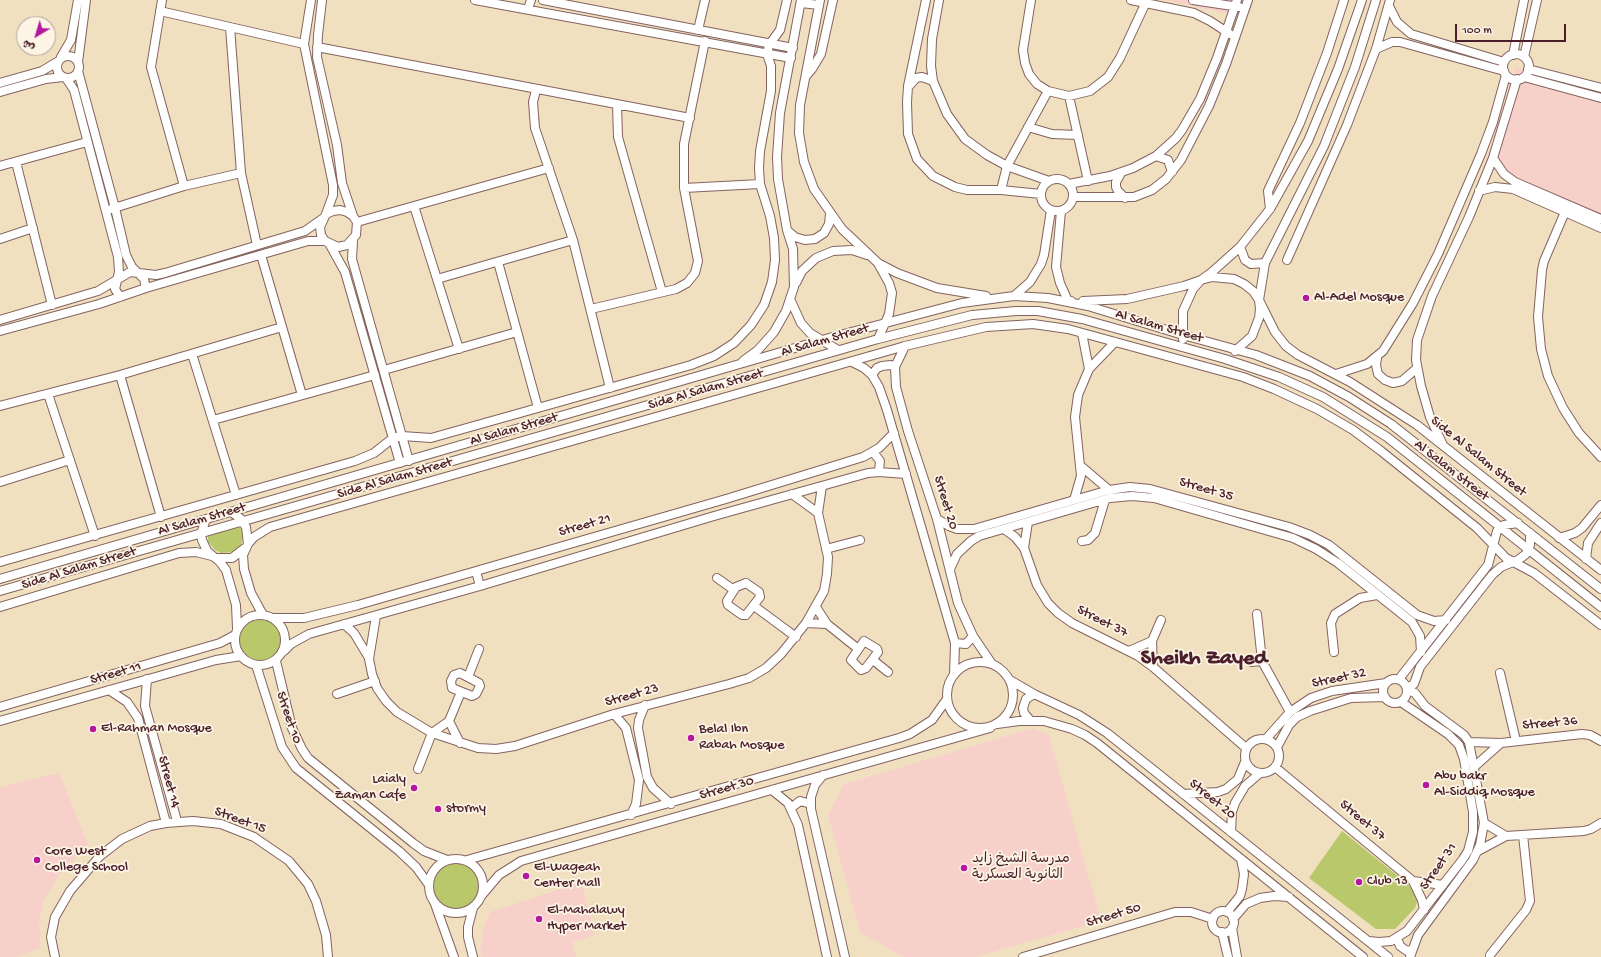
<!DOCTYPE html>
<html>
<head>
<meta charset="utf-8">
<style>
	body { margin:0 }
	#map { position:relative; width:1601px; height:957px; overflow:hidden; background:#f0e0c0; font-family:"Gochi Hand","Playpen Sans Arabic",sans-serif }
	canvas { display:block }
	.north { position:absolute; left:16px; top:16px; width:40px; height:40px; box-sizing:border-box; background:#fcf5e5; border:1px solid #b59f9b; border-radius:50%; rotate:218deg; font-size:11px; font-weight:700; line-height:16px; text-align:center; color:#4a1f2b }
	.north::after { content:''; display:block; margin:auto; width:14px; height:18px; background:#b5179e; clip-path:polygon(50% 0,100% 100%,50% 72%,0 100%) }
	.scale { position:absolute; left:1455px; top:24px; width:111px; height:18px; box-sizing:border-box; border:2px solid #4a1f2b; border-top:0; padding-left:5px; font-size:12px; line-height:14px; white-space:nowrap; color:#4a1f2b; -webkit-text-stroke:3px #fcf5e5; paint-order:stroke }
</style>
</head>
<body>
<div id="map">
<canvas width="1601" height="957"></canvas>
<div class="north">ش</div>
<div class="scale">100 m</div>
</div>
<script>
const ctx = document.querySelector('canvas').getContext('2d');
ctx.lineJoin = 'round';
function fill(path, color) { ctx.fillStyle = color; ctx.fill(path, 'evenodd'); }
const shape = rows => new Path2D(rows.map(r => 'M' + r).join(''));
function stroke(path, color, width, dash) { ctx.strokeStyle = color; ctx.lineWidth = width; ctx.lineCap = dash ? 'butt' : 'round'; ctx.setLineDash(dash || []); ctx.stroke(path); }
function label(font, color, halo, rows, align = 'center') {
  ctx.font = font + ' "Gochi Hand","Playpen Sans Arabic",sans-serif'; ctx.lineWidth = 3.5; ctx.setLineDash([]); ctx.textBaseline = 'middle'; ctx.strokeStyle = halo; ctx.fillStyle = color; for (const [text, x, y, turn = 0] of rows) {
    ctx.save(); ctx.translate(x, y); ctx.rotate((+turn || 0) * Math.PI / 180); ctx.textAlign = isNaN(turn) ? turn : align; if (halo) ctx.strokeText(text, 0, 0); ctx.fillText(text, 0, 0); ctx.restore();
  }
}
fill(shape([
	[1165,0,1253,0,1247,18],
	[1516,67,1601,93,1601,215,1485,163],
	[1034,728,1049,736,1101,921,975,957,904,957,860,932,828,815,844,784],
	[59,773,88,845,59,875,44,900,39,919,40,945,38,949,16,957,0,957,0,787],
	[581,882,595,935,572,942,576,957,482,957,480,952,484,927,490,912]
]), '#f7d0ca');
fill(shape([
	[240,527,243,535,241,546,234,552,221,553,215,550,208,542,208,536],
	'239 640a21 21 0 1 1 42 0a21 21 0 1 1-42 0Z',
	[1342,831,1409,885,1416,897,1417,902,1415,908,1395,929,1376,929,1309,878],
	'433 886a23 23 0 1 1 46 0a23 23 0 1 1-46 0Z'
]), '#b9c86a');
const minor = shape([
	[162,0,151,67,184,186],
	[311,0,304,44,333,185,333,195,326,214],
	[322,0,318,35,317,57,337,145,342,183,353,216],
	[475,0,791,58],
	[543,0,793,48],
	[820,0,800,105,799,133,804,162,814,189,842,229,878,263,897,273,937,288,986,296],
	[926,0,908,86,907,102,908,134,917,159,933,176,955,187,967,190,1001,190,1041,194],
	[939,0,932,39,931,66,933,81,947,114,965,139,987,155,1007,166,1049,181],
	[1031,0,1023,50,1025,63,1029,74,1037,84,1048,91,1069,96,1090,91,1108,77,1120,58,1147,0],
	[1131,0,1194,13,1210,21,1230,34],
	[1193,0,1239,7],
	[1376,0,1355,67,1324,146,1265,263,1259,300,1275,332,1286,346,1298,355,1350,382,1417,425,1601,570],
	[801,3,819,5],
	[1389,6,1397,22,1411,34,1504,62],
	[528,9,531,0],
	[160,11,304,44],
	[230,27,241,173,257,245],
	[698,30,705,0],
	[317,47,690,118],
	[1376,49,1392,42,1400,42,1504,71],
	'1503 67a13 13 0 1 1 26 0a13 13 0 1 1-26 0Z',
	[1513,55,1524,0],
	'57 67a11 11 0 1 1 22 0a11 11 0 1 1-22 0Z',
	[61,57,71,40,78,0],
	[1524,57,1537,0],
	[78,62,86,0],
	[1528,69,1601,88],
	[78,71,115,208,126,255,132,267,144,279,146,288],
	[806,76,812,69,821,54,833,0],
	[1524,77,1601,98],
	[66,78,74,90,118,257,119,272,115,289,120,297],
	[0,83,42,71,57,62],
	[909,86,916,78,922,77,933,81],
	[536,90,533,102,535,128,573,240,610,388],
	[0,92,46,79,63,77],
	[1069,96,1088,181],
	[617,105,618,137,662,292],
	[1028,127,1052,134,1078,135],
	[1156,156,1168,160,1172,172],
	[1493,158,1504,174,1515,182,1601,219],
	[16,162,52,305],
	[0,166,87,142],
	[1121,173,1116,182,1116,187,1118,191,1125,198],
	'1041 195a16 16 0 1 1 32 0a16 16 0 1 1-32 0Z',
	[1069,184,1110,176,1133,168,1156,156,1176,138,1182,130,1200,99,1217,58,1237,0],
	[684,188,760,184],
	[1001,190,1007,166,1048,91],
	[1479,191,1495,187,1513,189,1601,228],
	[1073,197,1134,197,1152,190,1166,179,1181,160,1209,106,1226,64,1248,0],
	[1568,205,1544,261,1542,270,1538,317,1541,349,1548,376,1563,408,1579,433,1601,457],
	[414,206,459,349],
	[111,209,184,186,241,173],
	[1270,209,1268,191,1300,123,1327,53,1344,0],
	[1061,211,1056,267,1060,283,1068,301,1071,301],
	[357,222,549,168],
	[788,231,795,237,805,240,815,239,824,233,829,224,830,214],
	[0,239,33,228],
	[353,241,352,259,409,461],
	[330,245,345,272,400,463],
	[1240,247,1245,260,1251,264,1265,263],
	[261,255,302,395],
	[1287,260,1347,125,1376,49,1390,0],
	[498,262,538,408],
	[437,279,573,240],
	[796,283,802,271,816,258,833,251,852,250,867,255],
	[1014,296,1030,282,1041,264,1044,255,1051,210],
	[790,299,801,323,810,333,838,350],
	[1083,301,1127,299,1184,286,1201,280,1212,272,1240,247,1270,209,1308,141,1338,69,1362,0],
	[591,309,676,289,687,283,695,273,698,261,684,188,684,144,705,41],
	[0,320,98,291,130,272,156,275,165,273,305,231,322,219],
	[0,331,99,304,146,288,308,241,325,241,338,247,347,245,356,235,357,222,353,216,347,212,340,210,333,211,326,214,320,227,321,235,325,241],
	[1082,333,1089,369],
	[878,339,889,314,892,293,889,283,879,265],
	[1183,339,1183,311,1193,289,1201,280,1212,277,1234,279,1244,284,1253,291,1259,300,1260,309,1259,318,1252,336,1235,351],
	[905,346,895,367,896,387,908,431,937,519,958,603,973,636,992,664],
	[192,354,236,495],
	[1377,358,1376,365,1378,374,1385,380,1393,383,1402,381,1417,368],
	[743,361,758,350,774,332,786,311,794,287,793,249,787,230,778,179,777,157,780,113,801,0],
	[852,362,864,368,872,375,879,387,887,410,955,643,954,675],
	[384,370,517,332],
	[1336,374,1367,364,1383,351,1413,303,1438,254,1481,154,1493,122,1506,75],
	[120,375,161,517],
	[872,375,877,368,882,366,891,365,895,367],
	[48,394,95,536],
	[0,406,120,375,282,327],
	[213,420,375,375],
	[1442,443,1430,417,1421,386,1416,360,1417,340,1432,296,1469,217,1493,158,1517,79],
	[873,452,880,461,879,472],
	[1082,467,1109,490],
	[0,482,70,460],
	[792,494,818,513],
	[1074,500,1081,476,1075,417,1078,395,1089,369,1115,342],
	[231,512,240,518,246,527,248,544,243,555,244,569,251,593,263,615],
	[206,519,201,534,202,540,207,551,220,562,226,570,236,605,237,628],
	[937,519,949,526,957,529,974,529,1109,490,1130,487,1150,489,1289,527,1310,535,1329,545,1417,615,1434,621,1446,620],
	[1004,529,1015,537,1024,548,1037,585,1048,603,1058,613,1072,623,1138,656,1153,667,1246,748],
	[1559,538,1575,533,1582,528,1601,505],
	[1082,541,1088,540,1095,533,1105,500],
	[248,544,254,537,270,527,905,346,986,327,1033,324,1068,329,1243,377,1274,389,1317,409,1353,430,1381,451,1477,528,1506,558,1534,573,1601,625],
	[1024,548,1028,522],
	[826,549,860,540],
	[216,558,232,558,245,548],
	[1586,559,1588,543,1601,523],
	[0,562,355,461,374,453,393,438,402,436,431,438,691,365,714,356,734,343,751,325,764,305,772,282,775,260,774,238,770,216,760,184,759,168,760,151,771,91,771,66,767,54,769,45,780,30,787,0],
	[950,569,957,554,971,541,979,536,1110,498,1132,496,1154,498,1293,538,1316,549,1338,563,1412,622,1420,636,1421,652],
	[476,571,480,586],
	[717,578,734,590],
	[0,579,836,336,962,303,1014,296,1048,298,1088,306,1183,335,1256,355,1310,376,1349,397,1391,424,1601,589],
	[746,583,759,592,760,597,746,615,742,615,728,605,727,601,736,587,746,583],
	[0,591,878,339,972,315,1016,311,1038,311,1082,319,1225,359,1279,377,1323,397,1387,437,1601,607],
	[754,606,796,637],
	[0,607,179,553,196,552,212,556],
	[816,607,827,624,857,648],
	[1257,614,1262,661,1290,712],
	'235 640a25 25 0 1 1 50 0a25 25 0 1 1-50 0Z',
	[376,616,369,659,372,674,377,688,386,701,397,712,432,733,478,748,496,749,515,746,614,714,729,684,749,678,766,668,781,654,806,623,824,591,827,574,828,557,818,513,822,486],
	[274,618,304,618,358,605,726,499,863,457,879,448,894,433],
	[806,623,827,624],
	[344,624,354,633,369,658],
	[864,641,877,649,878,652,866,668,861,670,851,660,864,641],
	[955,643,966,644,973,636],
	[284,651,291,644,309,634,480,586,714,516,868,473,879,472,906,474],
	[1129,651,1152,641],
	[1334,652,1331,623,1335,614,1360,598,1377,595],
	[873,660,888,672],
	[276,661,292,728,302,749,308,758,413,843,424,851,447,860],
	'947 695a33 33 0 1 1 66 0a33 33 0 1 1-66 0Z',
	[1251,662,1262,661],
	[256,665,282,747,296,768,399,851,416,867,429,885],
	[1153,667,1152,641,1161,620],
	[460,673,479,683,480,686,476,694,472,696,452,688,451,681,454,675,460,673],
	[1500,673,1516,741],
	[468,677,479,649],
	'1383 691a12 12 0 1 1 24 0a12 12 0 1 1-24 0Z',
	[147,679,145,706,177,821],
	[1399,679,1488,565,1497,531,1504,525,1518,523],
	[1010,680,1034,694,1079,715,1107,733,1388,957],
	[1407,688,1414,684,1420,667,1492,575,1501,567,1518,560,1526,554,1530,545,1530,533],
	[109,690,127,702,138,718,166,823],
	[1408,690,1415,693,1425,706,1464,735,1469,742,1484,823,1480,845,1473,860,1418,935,1410,957],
	[337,694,375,681],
	[645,705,639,720,638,728,647,777,653,788,671,804],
	[0,707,220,643,235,635],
	[614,714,626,728,639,780,636,804,631,815],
	[1030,720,1024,713,1023,708,1026,699,1034,694],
	[0,721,216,660,241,656],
	[449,721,460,743],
	[997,724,1019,721,1044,721,1072,729,1085,735,1097,743,1363,957],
	'1245 756a17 17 0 1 1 34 0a17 17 0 1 1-34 0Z',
	[1266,739,1290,712,1311,698,1332,691,1386,683],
	[1469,742,1501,743,1582,734,1590,735,1601,741],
	[1277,747,1289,725,1297,717,1310,711,1351,698,1385,697],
	[1275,767,1413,881,1422,900,1424,910],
	[1474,767,1501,743],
	[418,769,432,733,449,721,461,692],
	[823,775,815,785,811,797,811,809,845,957],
	[772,790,788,803,798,825,827,957],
	[1183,794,1218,792,1226,789,1238,779,1245,762],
	[791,808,800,801,811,804],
	[1484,823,1506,836],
	[1231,832,1232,812,1235,803,1245,786,1260,773],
	[1478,851,1506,836,1584,831,1591,829,1601,823],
	'429 886a27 27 0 1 1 54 0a27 27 0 1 1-54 0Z',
	[467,860,899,738,910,734,932,720,947,699],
	[1413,881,1443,885],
	[482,895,499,875,521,861,990,728],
	[435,904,454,957],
	[473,908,468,927,468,937,473,957],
	'1212 922a11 11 0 1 1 22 0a11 11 0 1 1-22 0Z',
	[1227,912,1240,896,1242,889,1244,874,1241,859],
	[1233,919,1246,904,1260,898,1274,896,1289,897],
	[1232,928,1237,957],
	[1222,932,1228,957],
	[1397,938,1400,946,1407,951,1411,950],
	[1369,941,1379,942,1391,941,1407,931,1463,859,1468,851,1473,832,1473,812,1464,759,1459,745,1448,734,1401,702],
	[1490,955,1526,910,1530,901,1523,835],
	[55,957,51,937,55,917,70,891,100,856,122,839,150,826,166,823,193,821,221,824,254,837,289,861,308,884,316,901,326,935,328,957],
	[1023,957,1175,912,1191,912,1213,919]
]);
stroke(minor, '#84635f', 10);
stroke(minor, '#fff', 8);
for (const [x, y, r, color] of [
	[1306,298,4,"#b5179e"],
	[93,729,4,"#b5179e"],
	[691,738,4,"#b5179e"],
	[1426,785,4,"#b5179e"],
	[414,788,4,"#b5179e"],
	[438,809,4,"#b5179e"],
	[37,860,4,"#b5179e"],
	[964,868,4,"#b5179e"],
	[526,876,4,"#b5179e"],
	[1359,882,4,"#b5179e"],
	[539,919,4,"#b5179e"]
]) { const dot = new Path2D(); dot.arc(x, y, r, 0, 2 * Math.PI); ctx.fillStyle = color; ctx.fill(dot); stroke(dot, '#fcf5e5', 1.5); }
label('14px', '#4a1f2b', '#fcf5e5', [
	["Al-Adel Mosque",1314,298],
	["El-Rahman Mosque",101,729],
	["Belal Ibn",699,730],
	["Rabah Mosque",699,746],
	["Abu bakr",1434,777],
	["Al-Siddiq Mosque",1434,793],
	["Laialy",406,780,"right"],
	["Zaman Cafe",406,796,"right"],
	["stormy",446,809],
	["Core West",45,852],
	["College School",45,868],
	["مدرسة الشيخ زايد",972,860],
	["الثانوية العسكرية",972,876],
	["El-Wageah",534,868],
	["Center Mall",534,884],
	["Club 13",1367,882],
	["El-Mahalawy",547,911],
	["Hyper Market",547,927]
], 'left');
label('14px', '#4a1f2b', '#fcf5e5', [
	["Al Salam Street",1159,327,16],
	["Al Salam Street",825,341,-16],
	["Side Al Salam Street",706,390,-16],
	["Al Salam Street",514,430,-16],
	["Side Al Salam Street",1478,457,39],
	["Al Salam Street",1451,471,38],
	["Side Al Salam Street",395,479,-16],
	["Street 35",1206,490,16],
	["Street 20",945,503,73],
	["Al Salam Street",202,520,-16],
	["Street 21",585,526,-16],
	["Side Al Salam Street",79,569,-17],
	["Street 37",1102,622,27],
	["Street 11",116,674,-16],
	["Street 32",1339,679,-12],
	["Street 23",632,696,-16],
	["Street 10",288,718,71],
	["Street 36",1550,724,-5],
	["Street 14",168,782,75],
	["Street 30",727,789,-16],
	["Street 20",1212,800,39],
	["Street 15",240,821,20],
	["Street 37",1362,821,40],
	["Street 31",1439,867,-55],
	["Street 50",1114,916,-17]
]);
label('bold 22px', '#4a1f2b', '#fcf5e5', [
	["Sheikh Zayed",1204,660]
]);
</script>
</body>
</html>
